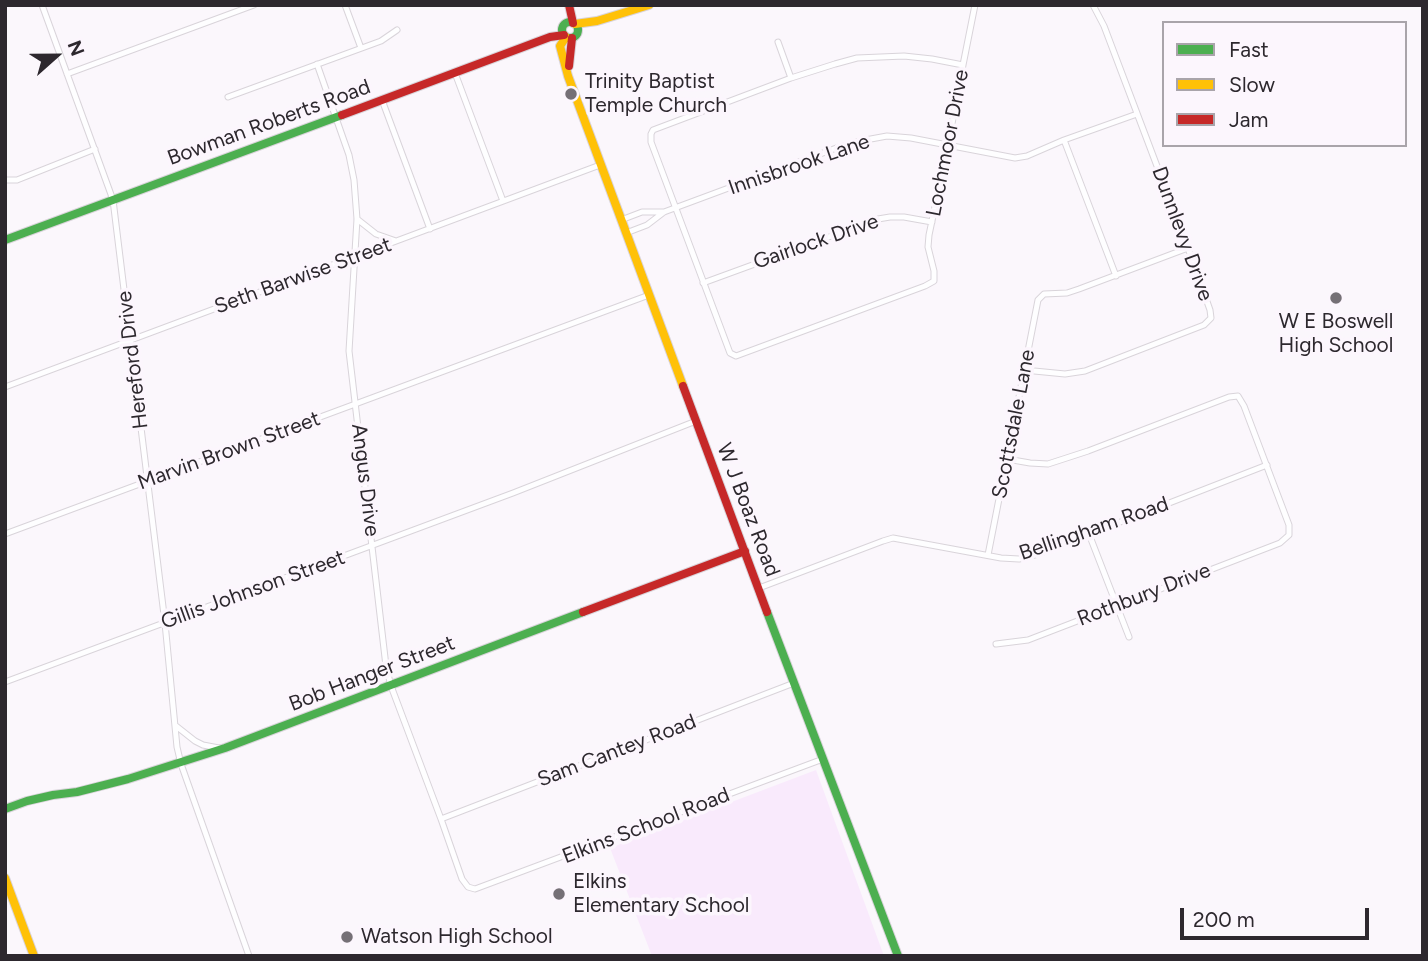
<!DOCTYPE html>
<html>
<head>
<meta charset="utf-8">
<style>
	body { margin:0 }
	#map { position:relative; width:1428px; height:961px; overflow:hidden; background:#fbf7fc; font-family:Figtree,sans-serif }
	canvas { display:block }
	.frame { position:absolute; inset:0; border:7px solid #2d282e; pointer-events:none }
	.legend { position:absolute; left:1162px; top:21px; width:245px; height:126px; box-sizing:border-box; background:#fcf6fd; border:2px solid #a9a4aa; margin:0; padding:9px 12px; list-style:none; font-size:21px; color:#2d282e }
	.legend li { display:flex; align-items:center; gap:14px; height:35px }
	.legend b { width:35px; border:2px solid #a9a4aa }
	.north { position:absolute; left:21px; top:21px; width:70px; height:70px; -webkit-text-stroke:5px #fcf6fd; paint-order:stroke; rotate:69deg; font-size:19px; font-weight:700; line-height:28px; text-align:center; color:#2d282e }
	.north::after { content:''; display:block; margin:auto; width:24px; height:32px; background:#2d282e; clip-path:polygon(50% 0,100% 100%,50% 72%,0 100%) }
	.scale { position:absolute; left:1180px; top:908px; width:189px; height:32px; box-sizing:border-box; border:4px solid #2d282e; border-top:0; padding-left:9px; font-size:21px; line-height:24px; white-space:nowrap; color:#2d282e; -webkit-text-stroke:5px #fcf6fd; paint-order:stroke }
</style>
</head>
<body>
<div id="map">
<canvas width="1428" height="961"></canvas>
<div class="frame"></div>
<ul class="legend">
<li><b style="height:9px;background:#4caf50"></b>Fast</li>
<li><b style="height:9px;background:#ffc107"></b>Slow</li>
<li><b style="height:9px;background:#c62828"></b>Jam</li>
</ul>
<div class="north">N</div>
<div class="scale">200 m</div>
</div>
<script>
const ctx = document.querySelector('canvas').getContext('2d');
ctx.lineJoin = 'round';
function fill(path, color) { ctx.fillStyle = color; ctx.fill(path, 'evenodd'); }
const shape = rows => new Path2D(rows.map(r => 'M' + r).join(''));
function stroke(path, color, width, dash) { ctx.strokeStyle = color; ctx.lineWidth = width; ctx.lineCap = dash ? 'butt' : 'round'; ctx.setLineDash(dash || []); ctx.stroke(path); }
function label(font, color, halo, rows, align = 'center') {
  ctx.font = font + ' Figtree,sans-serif'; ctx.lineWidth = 7; ctx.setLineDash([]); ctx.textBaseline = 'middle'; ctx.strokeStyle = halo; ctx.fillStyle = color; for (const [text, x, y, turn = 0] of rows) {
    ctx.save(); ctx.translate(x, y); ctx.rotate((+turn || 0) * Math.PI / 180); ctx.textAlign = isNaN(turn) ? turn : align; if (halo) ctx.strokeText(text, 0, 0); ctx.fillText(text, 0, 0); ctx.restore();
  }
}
fill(shape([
	[816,770,884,956,652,956,610,848]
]), '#f9eafc');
const street = shape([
	[42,5,113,200,165,623,177,747,181,764,249,956],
	[345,5,361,48],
	[778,42,791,78],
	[317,64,349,155,354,180,357,219,349,351,386,666,391,686,441,819,462,879,468,887,475,889,823,759],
	[963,65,932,59,904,56,857,58,835,64,791,78,653,130,651,134,651,142,730,353,736,356,925,286,934,281,934,271,928,247,929,235,948,145,963,65,975,5],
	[455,73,503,201],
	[67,74,254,5],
	[228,97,381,41,397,30],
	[382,100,430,229],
	[1064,140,1116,276],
	[5,180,17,180,95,149],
	[357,219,376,234,396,241],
	[621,220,642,212,664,212],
	[626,233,647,225,664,212,839,147,860,141,887,136,911,138,1015,158,1027,156,1064,140,1137,114],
	[703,283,878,219,890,217,904,217,932,222],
	[1024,370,1065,374,1085,371,1204,325,1211,318,1210,310,1188,248,1104,26,1093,5],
	[5,387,600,165],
	[5,534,649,295],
	[1089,534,1129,637],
	[988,555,1038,300,1044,294,1067,293,1079,289,1188,248],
	[759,588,883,541,893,538,1001,558,1019,559,1038,554,1267,465],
	[996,644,1028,640,1280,543,1289,535,1289,525,1244,406,1238,396,1229,397,1088,451,1048,464,1030,463,1007,459],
	[5,682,513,493,696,421],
	[176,726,195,741,203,745,219,748],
	[441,819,794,683]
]);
const fast = shape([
	'562 30a8 8 0 1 1 16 0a8 8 0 1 1-16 0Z',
	[5,240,342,115],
	[767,612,898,956],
	[5,809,27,801,53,795,77,792,128,779,225,748,583,612]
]);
const slow = shape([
	[575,24,597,21,649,5],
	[566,37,560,46,568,76,683,386],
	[5,878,34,956]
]);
const jam = shape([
	[569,5,573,23],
	[569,66,572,38],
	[342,115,550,37,564,35],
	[683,386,767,612],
	[583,612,745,551]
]);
stroke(street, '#d9d4da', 7);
stroke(fast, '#d9d4da', 10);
stroke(slow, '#d9d4da', 10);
stroke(jam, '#d9d4da', 10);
stroke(street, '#fefeff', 5);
stroke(fast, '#4caf50', 8);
stroke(slow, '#ffc107', 8);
stroke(jam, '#c62828', 8);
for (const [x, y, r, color] of [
	[571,94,7,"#757076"],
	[1336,298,7,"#757076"],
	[559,894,7,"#757076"],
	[347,937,7,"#757076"]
]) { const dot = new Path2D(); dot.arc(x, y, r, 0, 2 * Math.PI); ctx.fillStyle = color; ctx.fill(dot); stroke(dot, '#fcf6fd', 2.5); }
label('21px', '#2d282e', '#fcf6fd', [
	["Trinity Baptist",585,82],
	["Temple Church",585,106],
	["W E Boswell",1336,322,"center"],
	["High School",1336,346,"center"],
	["Elkins",573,882],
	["Elementary School",573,906],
	["Watson High School",361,937]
], 'left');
label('21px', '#2d282e', '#fcf6fd', [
	["Bowman Roberts Road",269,123,-20],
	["Lochmoor Drive",948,143,-79],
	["Innisbrook Lane",799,165,-19],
	["Dunnlevy Drive",1182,234,70],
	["Gairlock Drive",816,242,-19],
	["Seth Barwise Street",303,276,-20],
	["Hereford Drive",133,360,-97],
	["Scottsdale Lane",1014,424,-79],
	["Marvin Brown Street",229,451,-20],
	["Angus Drive",365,480,83],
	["W J Boaz Road",748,510,69],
	["Bellingham Road",1094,529,-19],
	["Gillis Johnson Street",253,590,-20],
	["Rothbury Drive",1144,595,-21],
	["Bob Hanger Street",372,674,-21],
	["Sam Cantey Road",617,751,-21],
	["Elkins School Road",646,826,-21]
]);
</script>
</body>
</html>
